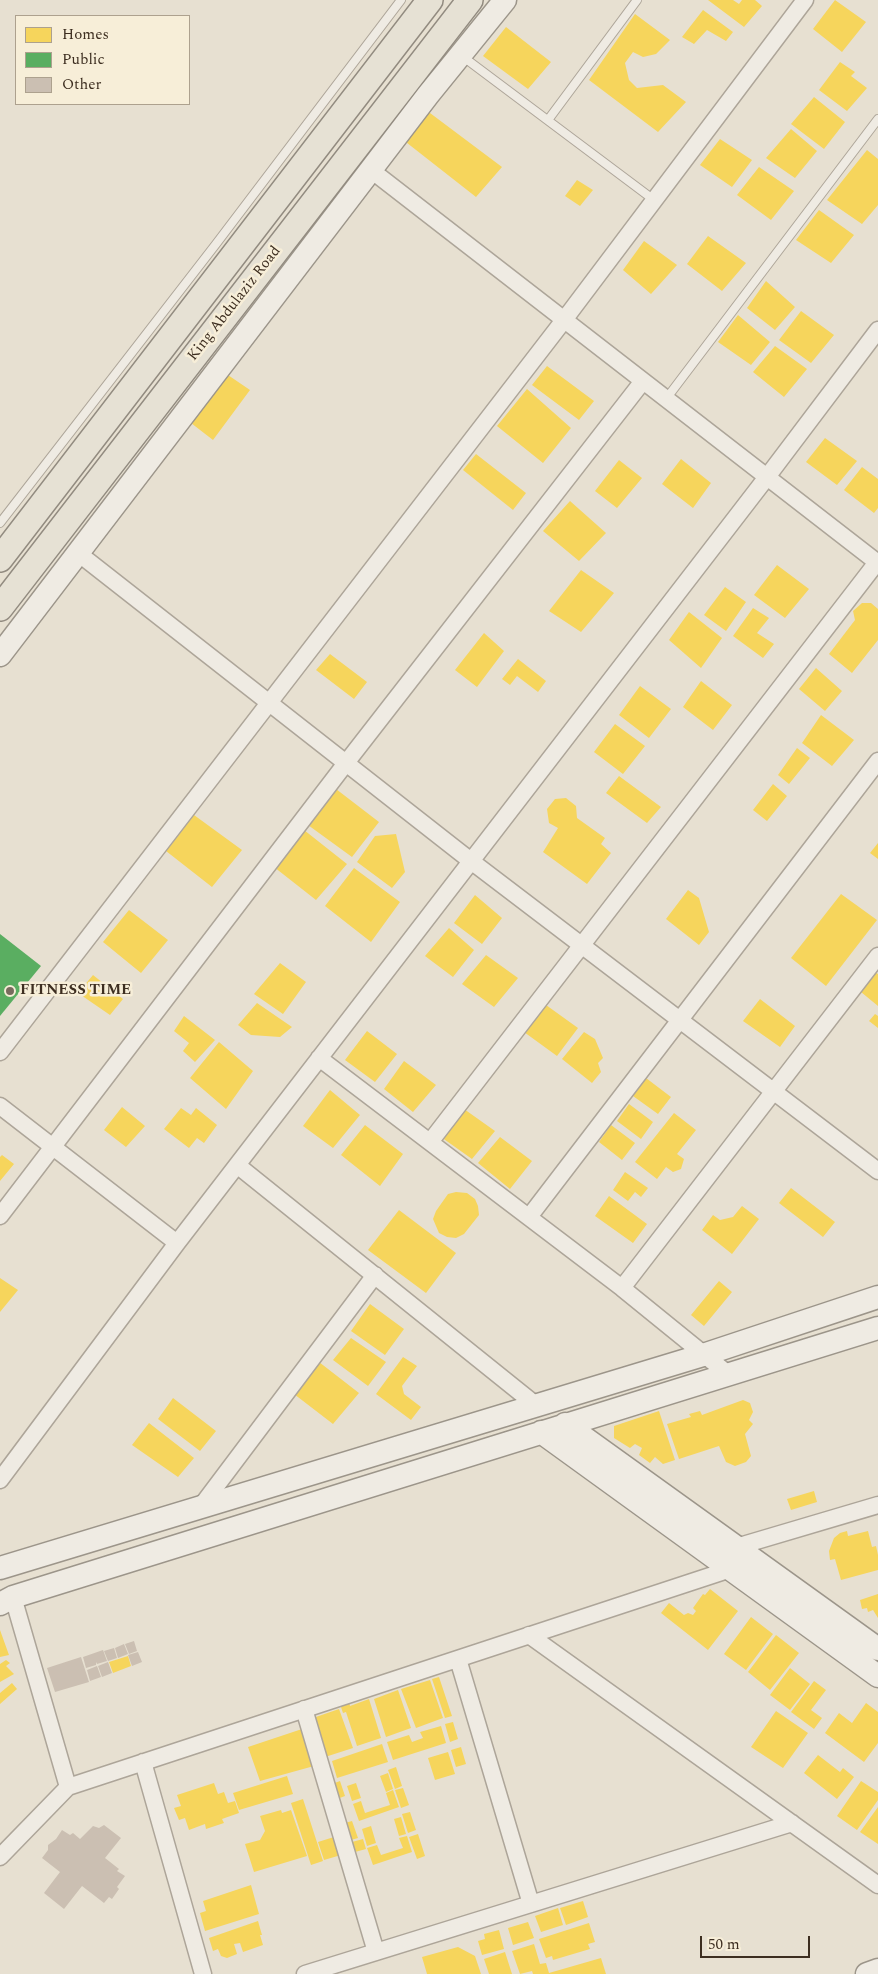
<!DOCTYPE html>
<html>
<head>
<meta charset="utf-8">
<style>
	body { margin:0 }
	#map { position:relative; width:878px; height:1974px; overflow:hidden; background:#e7e0d1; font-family:Spectral,serif }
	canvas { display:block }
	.legend { position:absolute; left:15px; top:15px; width:175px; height:90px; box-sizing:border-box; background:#f7eed8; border:1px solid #ada18e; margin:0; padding:6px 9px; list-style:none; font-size:15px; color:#3d2e20 }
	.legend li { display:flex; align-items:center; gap:10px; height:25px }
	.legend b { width:25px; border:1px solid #ada18e }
	.scale { position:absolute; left:700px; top:1936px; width:110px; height:22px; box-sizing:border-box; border:2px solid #3d2e20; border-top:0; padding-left:6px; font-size:15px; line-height:18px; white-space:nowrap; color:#3d2e20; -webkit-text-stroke:4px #f7eed8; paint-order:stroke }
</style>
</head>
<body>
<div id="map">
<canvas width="878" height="1974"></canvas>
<ul class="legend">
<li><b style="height:14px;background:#f6d55c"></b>Homes</li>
<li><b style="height:14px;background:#5aae61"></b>Public</li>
<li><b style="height:14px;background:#cbbfb2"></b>Other</li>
</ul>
<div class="scale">50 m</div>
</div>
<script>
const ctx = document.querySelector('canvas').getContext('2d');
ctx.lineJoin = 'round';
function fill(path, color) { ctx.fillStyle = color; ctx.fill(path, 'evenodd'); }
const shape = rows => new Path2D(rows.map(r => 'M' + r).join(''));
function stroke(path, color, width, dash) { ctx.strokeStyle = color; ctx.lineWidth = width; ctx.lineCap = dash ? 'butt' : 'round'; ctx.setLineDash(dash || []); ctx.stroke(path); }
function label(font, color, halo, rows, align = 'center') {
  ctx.font = font + ' Spectral,serif'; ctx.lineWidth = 5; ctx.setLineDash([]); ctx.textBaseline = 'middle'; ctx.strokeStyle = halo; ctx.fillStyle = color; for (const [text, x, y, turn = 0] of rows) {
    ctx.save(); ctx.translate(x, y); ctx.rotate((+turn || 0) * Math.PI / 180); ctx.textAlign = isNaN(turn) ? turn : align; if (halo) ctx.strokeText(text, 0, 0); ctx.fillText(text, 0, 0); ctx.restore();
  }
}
fill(shape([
	[708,0,733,0,739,4,742,0,755,0,762,6,744,27],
	[835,0,866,22,842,52,813,29],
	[703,10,733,32,726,41,707,30,694,44,682,37],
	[635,14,670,40,656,54,643,57,633,52,625,63,629,80,637,88,663,85,686,102,658,132,589,80],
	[506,27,551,62,528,89,483,56],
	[840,62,855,72,851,76,867,88,847,111,819,90],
	[814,97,845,122,824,149,791,124],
	[426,110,502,167,476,197,402,139],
	[791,129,817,151,795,178,766,158],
	[720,139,752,160,732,187,700,165],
	[867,150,878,159,878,205,862,224,827,200],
	[759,167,794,191,771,220,737,195],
	[577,180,593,190,580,206,565,196],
	[819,210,854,235,831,263,796,240],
	[708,236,746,263,722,291,687,264],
	[644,241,677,265,651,294,623,270],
	[766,281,795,307,775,330,747,308],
	[801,311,834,335,811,363,779,340],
	[738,315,770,342,751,365,718,342],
	[775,346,807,369,784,397,753,372],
	[547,366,594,401,579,420,532,385],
	[225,373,250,390,213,440,191,423],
	[527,389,571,428,543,463,497,426],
	[825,438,857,461,837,485,806,462],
	[476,454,526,493,513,510,463,470],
	[681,459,711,483,693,508,662,484],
	[619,460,642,478,617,508,595,491],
	[862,467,878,479,878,508,874,513,844,490],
	[570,501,606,533,579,561,543,531],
	[777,565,809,589,785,618,754,595],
	[581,570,614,593,581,632,549,611],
	[725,587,746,602,726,631,704,615],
	[862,603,871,603,878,609,878,640,852,673,829,654,855,620,853,611],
	[753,608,769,618,757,633,774,644,763,658,733,636],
	[689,612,722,638,701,668,669,640],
	[484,633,504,651,477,687,455,670],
	[330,654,367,682,354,699,316,670],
	[518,659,546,681,538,692,517,676,510,685,502,679],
	[816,668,842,691,825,711,799,689],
	[701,681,732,705,713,730,683,707],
	[640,686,671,709,649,738,619,715],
	[821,715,854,740,832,766,802,743],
	[615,724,645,746,623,774,594,752],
	[797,748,810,758,789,784,778,775],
	[619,776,661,807,647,823,606,793],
	[773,784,787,796,767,821,753,810],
	[336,789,379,822,352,857,308,825],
	[566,798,576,806,577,818,605,838,601,844,611,853,587,884,543,852,558,828,549,823,547,809,555,799],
	[194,815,242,850,212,887,166,851],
	[304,830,347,864,316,900,274,867],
	[396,834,405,872,392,888,357,862,375,836],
	[878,843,878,859,870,853],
	[354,868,400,902,371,942,325,906],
	[688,890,699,898,709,932,699,945,666,919],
	[841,894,877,920,826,986,791,958],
	[475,895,502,918,482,944,454,923],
	[129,910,168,940,141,973,103,942],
	[449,928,474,950,453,977,425,956],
	[486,955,518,978,494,1007,462,984],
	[280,963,306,982,283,1014,254,994],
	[875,972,878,974,878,1006,861,992],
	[93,975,123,999,110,1015,78,993],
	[760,999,795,1026,780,1047,743,1021],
	[257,1003,292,1027,280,1037,251,1035,238,1025],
	[546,1005,578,1028,557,1056,524,1032],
	[875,1014,878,1016,878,1028,869,1021],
	[184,1016,215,1040,195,1062,183,1051,189,1043,174,1031],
	[367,1031,397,1054,375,1082,345,1060],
	[584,1032,595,1039,603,1058,598,1063,601,1072,592,1083,562,1059],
	[219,1042,253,1071,226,1109,190,1078],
	[404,1061,436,1085,413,1112,384,1089],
	[646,1078,671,1097,658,1114,633,1096],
	[330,1090,360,1115,333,1148,303,1126],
	[629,1104,653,1122,641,1139,617,1121],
	[122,1107,145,1126,126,1147,104,1130],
	[181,1108,191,1115,196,1108,217,1125,204,1143,197,1138,189,1148,164,1129],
	[464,1109,495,1131,472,1159,441,1137],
	[674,1113,696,1130,677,1154,684,1159,681,1169,673,1172,666,1167,657,1179,635,1162],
	[365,1125,403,1154,380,1186,341,1155],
	[611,1125,635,1143,622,1160,599,1142],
	[500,1137,532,1161,510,1189,478,1163],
	[2,1155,14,1164,0,1181,0,1157],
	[625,1172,648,1188,641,1197,635,1192,628,1201,613,1190],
	[791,1188,835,1222,823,1237,779,1203],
	[456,1192,467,1193,475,1199,478,1206,479,1215,464,1234,456,1238,447,1237,439,1233,433,1219,436,1211,448,1194],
	[609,1196,647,1224,633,1243,595,1216],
	[742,1206,759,1219,732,1254,702,1230,713,1215,720,1220,733,1217],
	[399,1210,456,1253,426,1293,368,1250],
	[0,1278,18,1290,0,1312],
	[719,1281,732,1292,704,1326,691,1315],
	[370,1304,404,1329,385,1355,351,1331],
	[351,1338,386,1362,368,1386,333,1360],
	[403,1357,417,1366,402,1386,404,1394,421,1407,411,1420,376,1394],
	[319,1362,359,1393,333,1424,294,1394],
	[173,1398,216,1431,200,1451,158,1419],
	[743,1400,750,1403,753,1412,749,1420,753,1424,745,1434,751,1456,746,1462,735,1466,726,1462,719,1446,679,1459,667,1424,691,1417,689,1414,700,1411,702,1415],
	[659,1411,675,1460,663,1464,655,1457,650,1463,639,1455,642,1448,635,1444,630,1448,614,1438,614,1426],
	[149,1423,194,1458,178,1477,132,1445],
	[814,1491,817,1502,791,1510,787,1499],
	[847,1531,848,1536,868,1531,872,1547,876,1546,878,1555,878,1570,841,1580,835,1559,830,1560,829,1551,834,1538,840,1533],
	[710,1589,738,1611,708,1650,661,1613,669,1603,684,1615,688,1613,693,1615,696,1611,693,1608,703,1594,705,1595],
	[878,1594,878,1618,873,1610,868,1612,867,1608,862,1609,860,1600],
	[751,1617,773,1634,746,1670,724,1654],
	[0,1630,9,1655,0,1657],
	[776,1635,799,1653,770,1690,748,1672],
	[128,1656,131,1666,113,1673,109,1662],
	[6,1660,10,1663,6,1666,14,1674,0,1682,0,1664],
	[790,1668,810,1684,790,1710,770,1695],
	[439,1677,452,1716,445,1718,432,1679],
	[430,1680,443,1718,416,1728,401,1689],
	[814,1681,826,1690,811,1710,822,1718,814,1729,791,1712],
	[12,1683,17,1689,0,1704,0,1693],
	[398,1690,411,1728,386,1737,374,1699],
	[369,1699,381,1738,357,1746,346,1712,343,1713,340,1704,349,1701,350,1706],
	[866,1703,878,1712,878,1743,864,1762,825,1733,839,1713,852,1723],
	[339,1709,353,1748,325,1757,313,1718],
	[776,1711,808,1733,783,1768,751,1747],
	[453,1722,458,1739,450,1742,445,1724],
	[441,1726,446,1743,393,1760,387,1742,409,1735,412,1742,423,1738,420,1732],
	[302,1729,314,1766,260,1781,248,1747],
	[382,1744,388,1762,337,1778,332,1761],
	[461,1747,466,1764,456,1767,451,1750],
	[448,1752,455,1774,435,1780,428,1758],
	[818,1755,840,1772,843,1768,854,1777,837,1799,804,1773],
	[396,1767,402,1786,395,1789,388,1770],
	[388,1773,393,1789,386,1792,380,1776],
	[287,1776,293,1794,239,1810,233,1793],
	[340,1781,345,1796,337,1799,332,1784],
	[861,1781,878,1792,878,1800,857,1830,837,1816],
	[214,1783,218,1794,224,1792,228,1803,235,1801,239,1813,222,1819,224,1823,206,1829,205,1824,189,1830,185,1818,179,1820,174,1808,181,1806,177,1795],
	[356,1783,361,1798,352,1801,347,1786],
	[403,1788,409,1805,401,1808,395,1790],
	[393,1790,399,1807,359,1821,353,1804,361,1801,365,1813,390,1805,386,1793],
	[303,1799,323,1861,311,1865,291,1803],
	[878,1807,878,1844,860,1832],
	[281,1810,282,1813,291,1810,307,1856,254,1872,245,1844,260,1840,265,1831,260,1816],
	[410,1812,416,1830,408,1833,402,1814],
	[401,1817,406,1834,399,1836,394,1819],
	[352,1821,358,1838,351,1840,345,1823],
	[371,1826,376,1843,367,1846,362,1829],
	[418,1834,425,1856,417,1859,409,1837],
	[407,1836,412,1852,373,1865,367,1848,377,1845,381,1855,403,1848,399,1838],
	[334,1837,341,1855,324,1860,318,1842],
	[363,1839,366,1849,355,1852,352,1842],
	[251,1885,259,1914,205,1931,200,1913,206,1911,203,1901],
	[583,1901,588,1917,566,1925,560,1908],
	[558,1908,563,1925,541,1932,535,1916],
	[258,1921,262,1935,260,1935,263,1945,243,1952,240,1943,234,1944,237,1954,227,1958,221,1956,218,1949,213,1951,209,1938],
	[528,1922,534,1938,513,1945,508,1928],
	[589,1923,595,1942,588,1944,590,1949,553,1960,552,1956,546,1958,539,1939],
	[499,1930,504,1949,482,1955,478,1941,485,1939,484,1934],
	[534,1944,540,1964,546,1963,549,1973,601,1958,606,1974,533,1974,532,1971,520,1974,512,1951],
	[458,1947,475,1956,481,1974,427,1974,422,1957],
	[505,1952,512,1974,489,1974,484,1959]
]), '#f6d55c');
fill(shape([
	[0,934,41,966,0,1016]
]), '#5aae61');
fill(shape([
	[134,1641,137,1651,129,1654,125,1644],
	[124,1644,128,1654,118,1658,115,1648],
	[114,1648,117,1658,108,1661,104,1651],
	[103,1650,107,1661,97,1664,96,1662,96,1665,86,1668,83,1657],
	[138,1652,142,1662,132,1666,128,1655],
	[81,1657,89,1682,55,1692,47,1668],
	[108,1662,112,1673,102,1677,98,1666],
	[97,1666,101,1677,90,1681,87,1670],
	[104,1825,121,1838,105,1858,119,1869,117,1871,125,1876,117,1887,119,1889,112,1899,109,1897,104,1903,82,1886,64,1909,44,1893,60,1872,42,1858,48,1850,48,1845,56,1839,62,1830,70,1835,73,1833,80,1839,93,1826,99,1828]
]), '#cbbfb2');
const lane = shape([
	[462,56,654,200],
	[548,120,637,0],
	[666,399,878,119],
	[0,523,216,244,401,0]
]);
const street = shape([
	[371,170,878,563],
	[78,553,471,861,878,1171],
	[0,1052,564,320,805,0],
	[319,1058,622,1288,728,1374],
	[0,1106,177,1243],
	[430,1142,878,561],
	[237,1165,537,1406],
	[0,1216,346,763,643,381],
	[529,1217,878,761],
	[622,1288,878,956],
	[0,1480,177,1243,767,477,878,330],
	[199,1509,375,1275],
	[736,1547,878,1505],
	[13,1597,68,1787],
	[529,1635,878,1885],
	[458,1659,531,1904],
	[304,1709,376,1952],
	[143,1762,203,1974],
	[0,1857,68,1787,731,1569],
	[305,1974,792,1823]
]);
const secondary = shape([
	[0,655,428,95,505,0],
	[565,1424,878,1649],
	[541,1432,878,1676],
	[0,1568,703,1355,878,1297],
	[0,1604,13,1597,878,1328],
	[867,1974,878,1970]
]);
const primary = shape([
	[0,559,430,0],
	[0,608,470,0]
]);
stroke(lane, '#ada599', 10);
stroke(street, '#ada599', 19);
stroke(secondary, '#9c958a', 25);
stroke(primary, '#928b80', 28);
stroke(lane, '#efebe3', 8);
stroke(street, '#efebe3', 16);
stroke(secondary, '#efebe3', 22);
stroke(primary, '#e6e1d4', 25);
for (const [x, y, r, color] of [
	[10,991,5,"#786c5e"]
]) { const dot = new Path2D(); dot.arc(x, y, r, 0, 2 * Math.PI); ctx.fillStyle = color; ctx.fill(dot); stroke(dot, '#f7eed8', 2); }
label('15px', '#3d2e20', '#f7eed8', [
	["King Abdulaziz Road",235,304,-52]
]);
label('bold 15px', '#3d2e20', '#f7eed8', [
	["FITNESS TIME",20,991]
], 'left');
</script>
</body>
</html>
